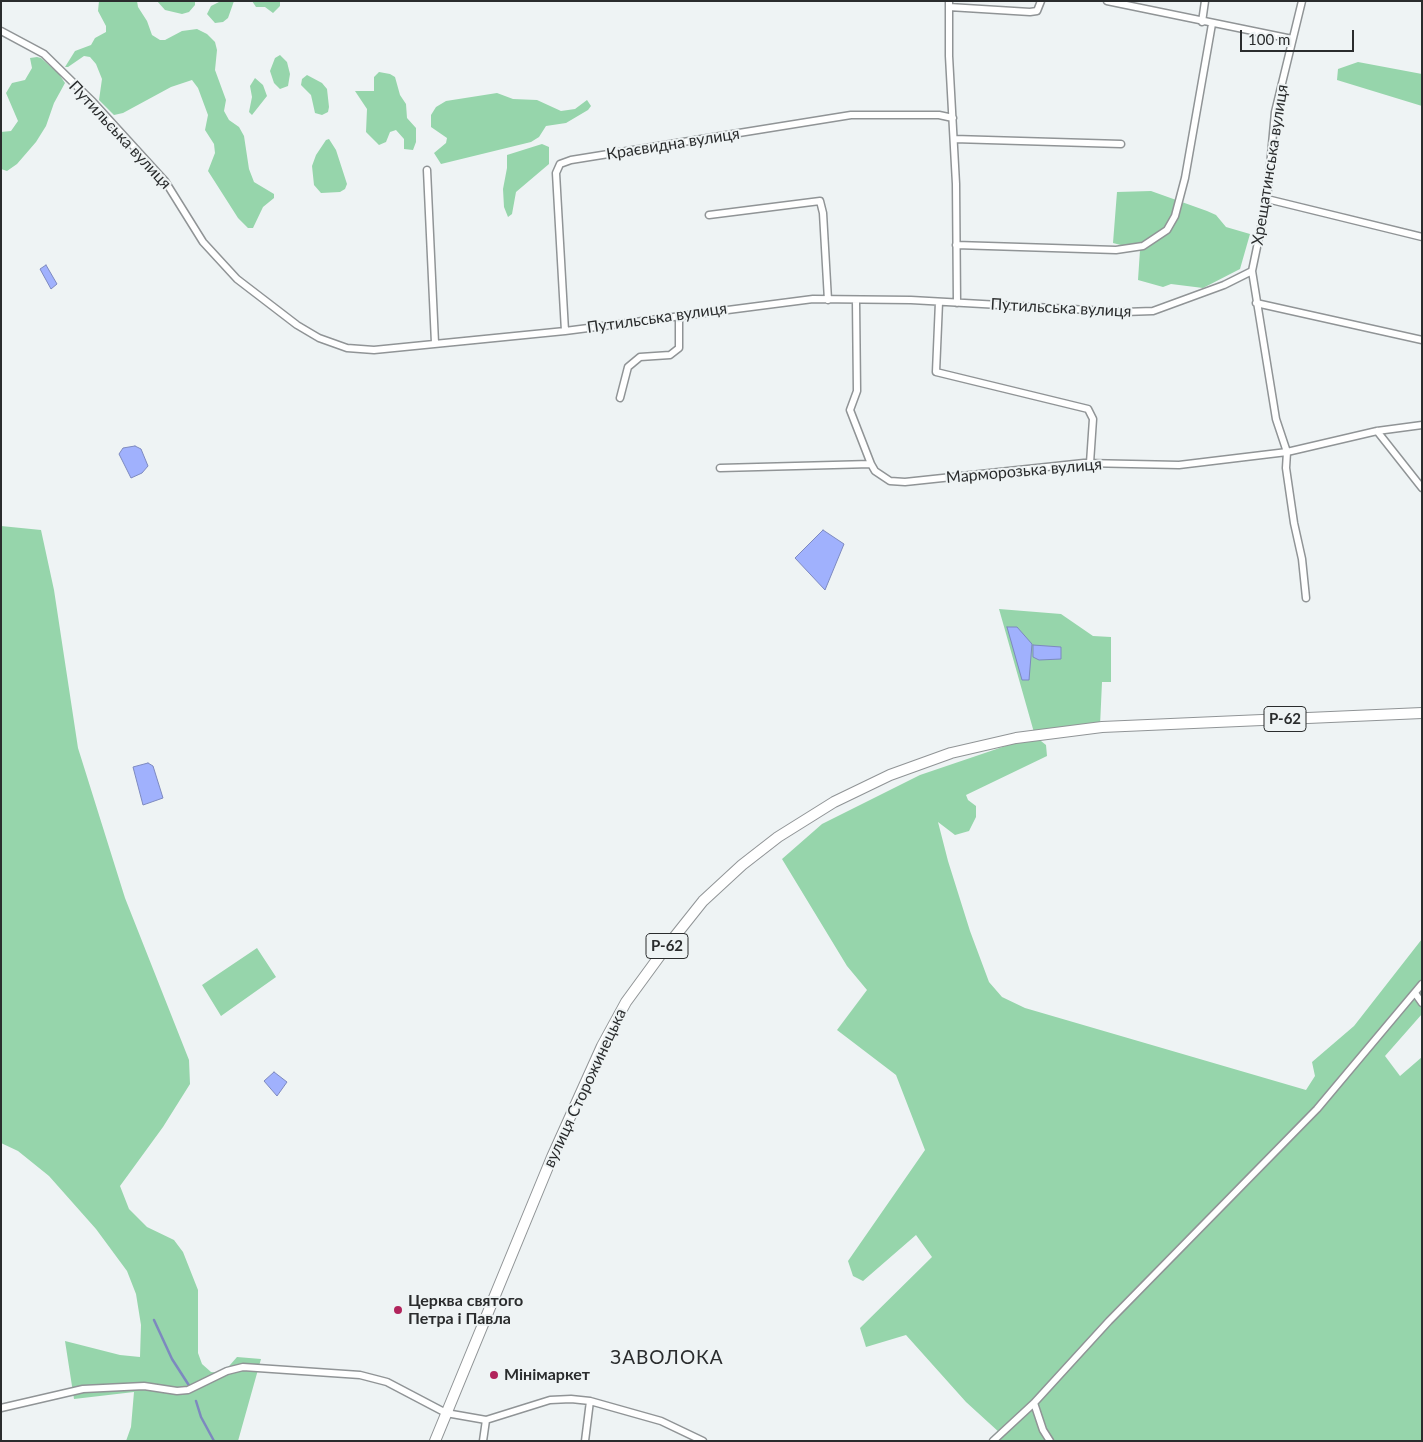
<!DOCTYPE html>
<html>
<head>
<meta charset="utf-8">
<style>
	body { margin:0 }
	#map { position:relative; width:1423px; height:1442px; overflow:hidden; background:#eef3f4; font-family:Lato,sans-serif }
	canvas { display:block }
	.frame { position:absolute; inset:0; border:2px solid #2a2c2d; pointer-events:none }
	.scale { position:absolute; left:1240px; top:30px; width:114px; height:22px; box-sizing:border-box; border:2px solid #2a2c2d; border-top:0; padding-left:6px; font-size:15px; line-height:18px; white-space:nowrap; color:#2a2c2d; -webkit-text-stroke:4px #eef3f4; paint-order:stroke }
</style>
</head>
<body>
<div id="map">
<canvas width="1423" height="1442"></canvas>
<div class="frame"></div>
<div class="scale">100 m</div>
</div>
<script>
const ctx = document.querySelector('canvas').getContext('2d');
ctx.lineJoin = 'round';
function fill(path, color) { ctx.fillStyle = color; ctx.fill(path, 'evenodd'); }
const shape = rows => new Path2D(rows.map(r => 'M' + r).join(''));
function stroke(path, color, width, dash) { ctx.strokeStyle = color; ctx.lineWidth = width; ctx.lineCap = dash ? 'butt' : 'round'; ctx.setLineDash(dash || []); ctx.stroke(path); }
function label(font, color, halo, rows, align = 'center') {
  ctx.font = font + ' Lato,sans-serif'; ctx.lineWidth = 4; ctx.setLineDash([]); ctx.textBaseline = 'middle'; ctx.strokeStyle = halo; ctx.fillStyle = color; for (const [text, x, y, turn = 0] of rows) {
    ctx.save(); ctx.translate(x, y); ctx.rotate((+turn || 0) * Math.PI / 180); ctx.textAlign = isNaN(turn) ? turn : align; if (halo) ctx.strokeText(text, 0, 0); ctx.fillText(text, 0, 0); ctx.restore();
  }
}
fill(shape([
	[99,1,137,1,138,7,147,21,152,35,160,40,165,40,182,31,197,29,207,34,215,42,217,50,215,70,226,100,224,111,229,120,239,127,244,136,249,169,254,182,274,194,274,198,263,207,253,228,248,228,238,218,208,171,215,153,214,144,205,130,208,115,198,88,192,80,171,87,123,113,114,115,99,100,102,79,96,64,90,57,84,56,68,67,65,67,75,51,91,45,95,38,106,32,106,26,98,11],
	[157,1,195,1,195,5,189,12,182,14,165,10],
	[221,1,234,1,228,18,223,22,215,23,207,14,211,6],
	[252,1,280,1,280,6,273,13,265,7,256,7],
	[280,55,287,62,290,74,288,86,280,89,274,83,270,71,275,58],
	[37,57,41,58,59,74,65,83,54,103,46,126,36,142,17,164,7,171,1,169,1,132,11,131,18,121,6,93,12,83,25,80,32,68,30,58],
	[1358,62,1422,74,1422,106,1337,80,1338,69],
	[379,72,390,74,395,77,400,95,406,104,407,118,416,128,416,142,413,150,404,149,404,139,396,130,390,132,386,142,379,145,366,132,367,109,355,91,374,91,374,77],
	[307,75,322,83,327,89,329,107,328,112,322,115,315,113,311,95,301,85,302,79],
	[255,78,263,85,267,96,252,115,249,112,252,97,250,86],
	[497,93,513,99,537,100,561,111,575,109,587,100,591,106,588,110,566,123,546,126,539,137,531,142,441,164,434,153,446,143,447,138,431,127,431,115,436,107,446,101],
	[329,139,336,150,347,184,345,189,340,192,321,193,314,185,312,166,316,155,326,140],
	[542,144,549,147,549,164,516,192,512,214,508,217,504,207,503,189,507,168,507,155],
	[1151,191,1207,211,1216,215,1226,227,1250,234,1240,269,1203,288,1171,284,1163,287,1138,280,1140,250,1113,243,1117,192],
	[1,526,41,530,54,590,78,748,125,898,189,1060,190,1084,163,1127,120,1186,129,1209,147,1227,174,1240,183,1252,198,1290,198,1353,202,1364,211,1372,223,1373,237,1357,261,1359,238,1441,126,1441,131,1427,134,1392,74,1399,65,1341,120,1355,140,1357,141,1325,136,1294,127,1271,96,1229,49,1176,18,1151,1,1143],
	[999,609,1061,614,1093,636,1111,637,1111,682,1102,682,1100,726,1036,737,1046,745,1047,756,966,795,968,800,976,806,976,817,969,831,955,835,938,822,948,861,970,931,989,982,1002,997,1025,1008,1306,1090,1315,1076,1312,1062,1354,1026,1422,939,1422,1014,1385,1056,1400,1076,1422,1057,1422,1441,992,1441,1000,1433,966,1402,906,1335,866,1347,860,1328,932,1257,916,1235,863,1281,853,1276,848,1261,925,1150,896,1075,837,1030,867,990,847,966,782,859,822,824,920,775,1035,736],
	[257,948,276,977,221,1016,202,985]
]), '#96d5ab');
const water = shape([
	[46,265,57,284,51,289,40,269,46,265],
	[135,446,141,449,148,466,142,473,131,478,119,454,123,448,135,446],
	[823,530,844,544,825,590,795,558,823,530],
	[1007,627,1017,627,1032,644,1029,680,1022,680,1007,627],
	[1033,645,1061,647,1061,659,1039,660,1033,657,1033,645],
	[148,763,153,766,163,798,143,805,133,767,148,763],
	[274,1072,287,1082,277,1096,264,1081,274,1072]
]);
fill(water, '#a0b1fd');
stroke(water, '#7d89bf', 1);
stroke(shape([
	[154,1320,172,1359,190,1387],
	[196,1401,201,1417,214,1441]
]), '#7d89bf', 2.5);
const street = shape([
	[949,1,949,56,956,184,957,303],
	[1107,1,1292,39],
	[949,7,1030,12,1037,11,1041,1],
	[1202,22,1205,1],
	[1,31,44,54,93,102,165,181,203,242,237,279,297,325,319,338,347,348,374,350,565,331,813,299,911,300,1124,312,1153,311,1224,285,1252,271,1276,419,1287,452,1286,468,1294,523,1302,559,1306,598],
	[954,139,1121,144],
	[427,170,435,343],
	[1267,199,1422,237],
	[709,215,820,201,823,213,828,300],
	[956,245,1116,250,1143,246,1167,230,1175,216,1185,178,1212,24],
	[1252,271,1267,199,1275,112,1302,1],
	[856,301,857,391,850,410,871,464],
	[939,302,936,372,1088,409,1093,419,1090,463],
	[1256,303,1422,340],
	[565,331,556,173,560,164,571,160,851,115,939,115,953,118],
	[620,398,628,367,640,357,670,355,679,348,679,315],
	[1377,431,1422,488],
	[720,468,871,464,875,471,890,481,905,482,1084,463,1179,465,1287,452,1377,431,1422,425],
	[1415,993,1422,1003],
	[1034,1403,1043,1430,1050,1441],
	[1,1408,83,1389,144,1386,177,1391,188,1390,227,1371,243,1367,360,1375,387,1382,446,1413,486,1420,550,1400,571,1399,590,1401,661,1421,703,1441],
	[483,1441,486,1420],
	[585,1441,590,1401],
	[993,1441,1034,1403,1109,1321,1317,1109,1422,984]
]);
const primary = shape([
	[435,1441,552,1157,602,1046,626,1002,664,950,703,901,742,865,778,837,834,802,890,775,951,753,1016,738,1102,727,1422,713]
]);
stroke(street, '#909496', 9);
stroke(primary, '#909496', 12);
stroke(street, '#fff', 6);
stroke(primary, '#fff', 10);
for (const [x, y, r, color] of [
	[398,1310,5,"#b1235b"],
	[494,1375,5,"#b1235b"]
]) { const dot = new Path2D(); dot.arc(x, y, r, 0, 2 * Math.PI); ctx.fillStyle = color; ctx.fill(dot); stroke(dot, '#eef3f4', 2); }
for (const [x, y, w] of [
	[1285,719,42],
	[667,946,42]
]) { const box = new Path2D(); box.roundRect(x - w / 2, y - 12.5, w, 25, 4); ctx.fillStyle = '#eef3f4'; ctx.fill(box); stroke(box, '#2a2c2d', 1); }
label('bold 15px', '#2a2c2d', null, [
	["Р-62",1285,719],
	["Р-62",667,946]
]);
label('16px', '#2a2c2d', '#eef3f4', [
	["Путильська вулиця",120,135,47],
	["Краєвидна вулиця",673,144,-9],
	["Хрещатинська вулиця",1270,165,-81],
	["Путильська вулиця",1061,308,3],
	["Путильська вулиця",657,318,-8],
	["Марморозька вулиця",1024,471,-5],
	["вулиця Сторожинецька",585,1088,-65]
]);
label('bold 16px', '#2a2c2d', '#eef3f4', [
	["Церква святого",408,1301],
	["Петра і Павла",408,1319],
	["Мінімаркет",504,1375]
], 'left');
ctx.letterSpacing = '1px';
label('19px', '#2a2c2d', '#eef3f4', [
	["ЗАВОЛОКА",667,1358]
]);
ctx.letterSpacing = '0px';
</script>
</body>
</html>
